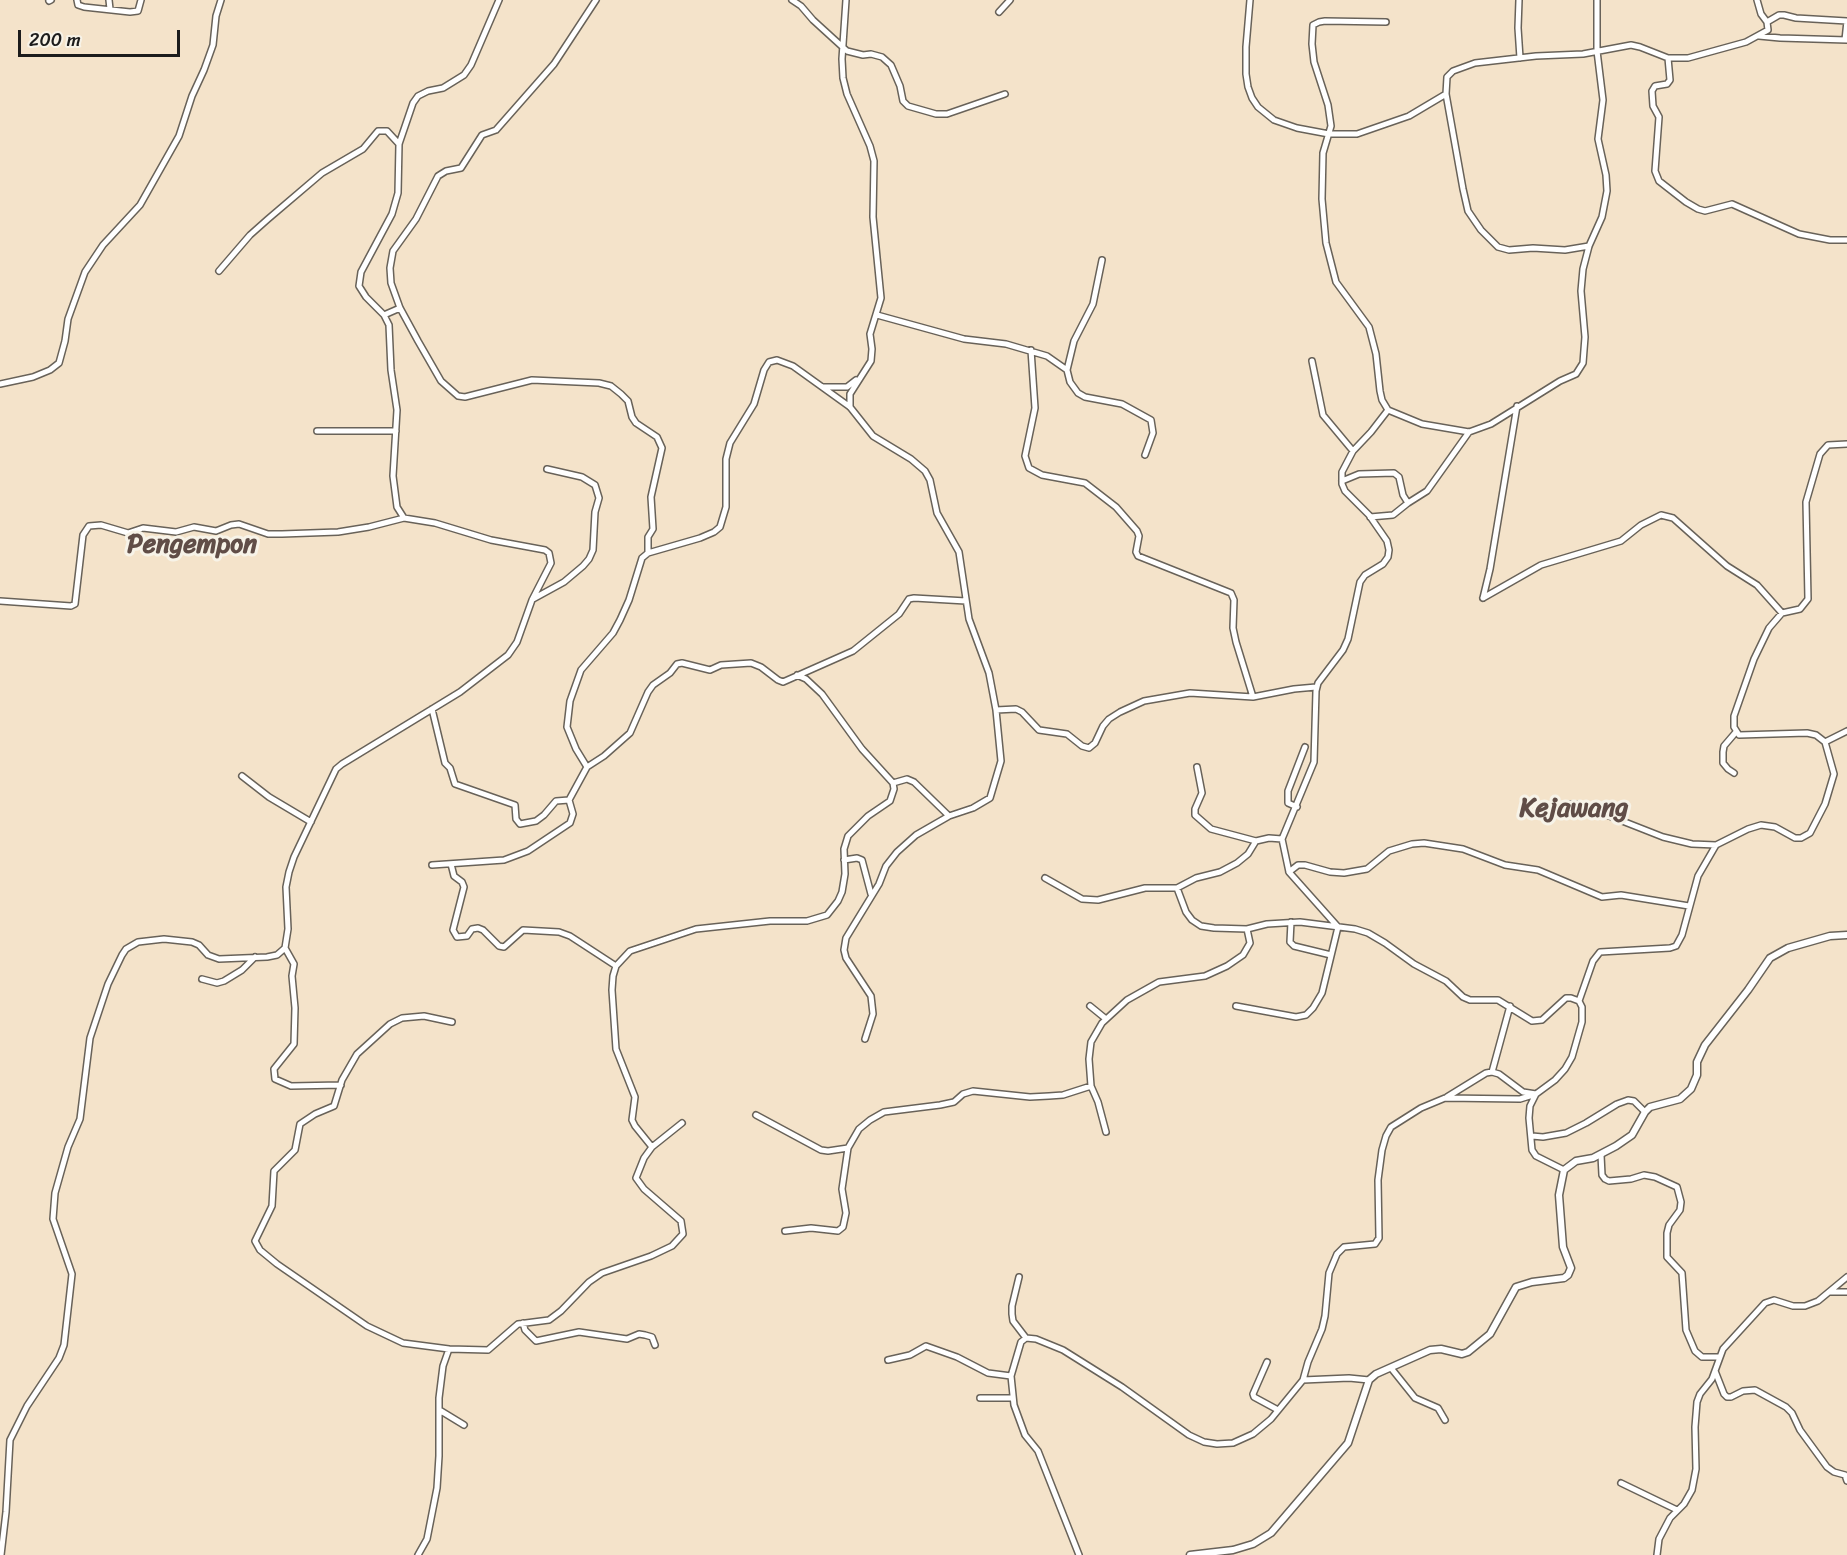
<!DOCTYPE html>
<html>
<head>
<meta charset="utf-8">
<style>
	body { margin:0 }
	#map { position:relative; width:1847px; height:1555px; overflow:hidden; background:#f4e3ca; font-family:Sriracha,sans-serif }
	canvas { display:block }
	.scale { position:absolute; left:18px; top:30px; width:162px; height:27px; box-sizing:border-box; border:3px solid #1c1c1c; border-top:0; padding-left:8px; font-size:18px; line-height:21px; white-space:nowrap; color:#1c1c1c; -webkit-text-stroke:4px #f7f3e8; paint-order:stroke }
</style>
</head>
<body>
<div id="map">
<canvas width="1847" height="1555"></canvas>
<div class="scale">200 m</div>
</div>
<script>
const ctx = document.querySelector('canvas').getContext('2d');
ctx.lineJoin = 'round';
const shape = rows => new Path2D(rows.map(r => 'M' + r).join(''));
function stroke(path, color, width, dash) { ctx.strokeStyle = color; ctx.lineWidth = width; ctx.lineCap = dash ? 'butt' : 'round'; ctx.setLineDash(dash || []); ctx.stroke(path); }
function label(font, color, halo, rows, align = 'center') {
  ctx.font = font + ' Sriracha,sans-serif'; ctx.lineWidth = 6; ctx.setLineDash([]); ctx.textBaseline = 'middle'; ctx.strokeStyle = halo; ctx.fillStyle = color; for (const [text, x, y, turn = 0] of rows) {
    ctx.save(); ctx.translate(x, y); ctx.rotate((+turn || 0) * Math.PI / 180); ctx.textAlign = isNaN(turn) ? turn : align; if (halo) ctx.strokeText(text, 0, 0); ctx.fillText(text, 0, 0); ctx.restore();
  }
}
const minor = shape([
	[77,0,78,5,84,7,130,12,138,11,141,0],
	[109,0,110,9],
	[596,0,554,64,496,130,482,135,461,168,446,171,438,176,416,219,393,251,390,268,391,283,400,308,418,341,441,381,458,396,465,397,532,380,599,383,611,386,621,394,628,401,632,417,636,423,657,437,662,448,651,497,653,529,648,537,648,553],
	[792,0,801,6,813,20,847,51,863,55,871,54,882,57,891,65,900,86,903,101,908,106,936,114,947,114,1005,94],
	[846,0,842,59,843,78,847,94,870,146,874,161,873,217,881,298,870,334,872,349,871,361,850,394,850,407],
	[1250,0,1246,47,1246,74,1248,87,1252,98,1258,107,1274,120,1297,128,1329,134,1357,134,1409,116,1446,94],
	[1519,0,1518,28,1520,58],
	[1757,0,1761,14,1767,22,1779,15,1784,15,1796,18,1847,21],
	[49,1,51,0],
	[999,12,1010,0],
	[1386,22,1325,21,1319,22,1313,25,1312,44,1314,62,1328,105,1331,126,1323,153,1322,199,1326,243,1336,282,1369,327,1376,354,1380,391,1382,400,1388,410,1422,424,1469,432,1491,424,1560,381,1576,374,1583,363,1585,337,1581,291,1583,269,1589,246,1602,217,1607,191,1606,175,1598,139,1603,100,1597,51,1597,0],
	[1759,36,1780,38,1847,40],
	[1845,40,1847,21],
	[1668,58,1670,80,1667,84,1655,86,1652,91,1653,106,1659,117,1655,171,1659,181,1686,202,1698,209,1705,211,1732,204,1799,234,1830,240,1847,240],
	[1589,246,1565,250,1533,248,1509,250,1498,247,1481,230,1468,211,1463,189,1446,94,1447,77,1453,71,1475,63,1536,56,1583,54,1631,45,1640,47,1668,58,1688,58,1746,42,1768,30,1767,22],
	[219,271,250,235,268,219,322,173,363,149,378,131,387,131,399,144],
	[384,315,400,308],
	[877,315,964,339,1006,344,1047,356,1067,370,1070,382,1078,393,1085,397,1122,404,1151,420,1153,433,1145,455],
	[1031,350,1035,408,1025,456,1029,468,1042,475,1085,483,1116,507,1137,531,1139,536,1136,552,1138,556,1231,593,1234,600,1233,628,1236,642,1253,697,1294,689,1316,687],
	[1312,361,1323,415,1353,451],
	[1067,370,1074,341,1093,304,1102,260],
	[0,384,33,377,50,370,59,363,65,341,68,319,85,272,103,245,140,205,179,136,192,96,204,70,213,45,216,16,221,0],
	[823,387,847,387,856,380],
	[317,431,396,431],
	[1847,444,1828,445,1820,454,1806,502,1808,599,1800,609,1782,613,1769,628,1754,659,1734,716,1734,727,1739,735,1807,733,1816,735,1825,742,1847,731],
	[1342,481,1359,474,1394,473,1399,477,1403,495,1408,503,1427,491,1469,432],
	[1370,517,1393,515,1408,503],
	[1483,598,1541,565,1621,541,1641,525,1661,515,1673,518,1727,566,1757,585,1782,613],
	[1483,598,1490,569,1517,406],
	[533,599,564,582,583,566,589,559,593,550,595,512,599,498,595,485,582,477,547,469],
	[0,601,71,606,75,604,83,535,89,526,101,525,128,533,143,528,176,532,194,527,216,531,231,525,239,524,268,534,282,534,338,532,369,527,404,518],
	[797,675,806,679,822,694,862,749,893,783],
	[432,709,445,763,450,768,455,784,515,805,516,819,520,824,536,821,544,815,556,801,569,800],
	[996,710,1016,709,1022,712,1039,730,1067,734,1082,746,1089,748,1095,743,1103,726,1109,719,1120,712,1144,701,1190,693,1253,697],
	[587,767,576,749,567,727,570,701,581,670,613,633,620,620,629,600,642,558,648,553,700,538,714,532,720,527,726,507,726,459,730,443,754,404,764,370,769,362,777,360,793,366,850,407,873,436,911,459,925,471,930,480,937,513,959,552,969,619,989,673,996,710,1001,761,990,798,973,808,949,816,916,835,897,852,886,866,879,884,846,938,844,950,846,958,871,996,873,1014,865,1039],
	[1197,767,1202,793,1195,809,1195,815,1211,829,1256,841],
	[1734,773,1728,769,1723,763,1723,752,1724,746,1736,732],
	[242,776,269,797,311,822],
	[1297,807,1288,803,1288,791,1305,747],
	[1551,810,1569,804,1579,804,1663,837,1692,844,1716,845],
	[1282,839,1269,838,1256,841,1248,854,1237,863,1220,872,1196,878,1177,888,1186,912,1192,920,1201,926,1214,928,1247,929,1267,924,1300,922,1355,929,1368,933,1385,943,1414,964,1446,981,1463,997,1470,1000,1498,1000,1532,1021,1542,1020,1566,998,1571,998,1579,1001,1593,961,1600,952,1670,948,1676,946,1682,935,1698,876,1716,845,1748,829,1761,825,1775,827,1795,838,1801,838,1810,833,1825,804,1834,774,1825,742],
	[844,860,857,858,862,860,871,894],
	[451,864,454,876,462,882,464,887,453,930,457,937,467,936,472,929,478,928,483,930,499,946,504,947,523,930,559,932,570,936,616,966],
	[432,865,504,860,528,851,570,823,573,814,569,800,587,767,604,756,630,733,648,692,653,685,670,673,677,664,682,663,710,670,721,665,751,663,761,667,778,680,783,682,853,651,899,614,909,599,914,598,966,601],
	[1289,872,1298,865,1305,865,1330,872,1344,873,1367,869,1389,851,1412,844,1424,843,1463,849,1505,865,1538,870,1602,897,1621,895,1689,906],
	[1045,878,1082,899,1098,900,1145,888,1177,888],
	[1291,922,1290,942,1294,946,1331,955],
	[285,948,294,964,292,976,295,1008,294,1044,274,1069,275,1079,291,1086,341,1085],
	[202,979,217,983,224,981,242,970,255,957],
	[1090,1006,1106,1019],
	[1236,1006,1296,1017,1306,1015,1313,1008,1322,993,1338,927,1289,872,1282,839,1314,762,1316,691,1318,683,1343,650,1348,639,1360,582,1365,575,1383,564,1388,557,1389,550,1387,541,1369,515,1345,491,1342,484,1342,472,1353,451,1371,432,1388,410],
	[1492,1072,1510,1006],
	[1447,1097,1486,1073,1492,1072,1499,1074,1523,1092,1536,1094,1530,1106,1529,1118,1532,1150,1536,1156,1564,1170],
	[756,1115,821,1150,828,1151,848,1148],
	[1106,1132,1098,1102,1091,1086,1089,1059,1091,1042,1102,1023,1127,1000,1159,982,1205,976,1227,966,1243,955,1250,943,1247,929],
	[1532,1136,1543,1137,1566,1133,1586,1123,1617,1104,1628,1100,1634,1101,1645,1112],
	[652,1147,682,1123],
	[1601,1155,1602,1175,1605,1179,1609,1181,1631,1179,1644,1175,1655,1177,1677,1187,1681,1202,1680,1210,1669,1225,1667,1233,1667,1257,1682,1273,1686,1330,1695,1351,1702,1357,1720,1357],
	[785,1231,811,1228,838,1231,843,1227,846,1213,842,1189,848,1148,859,1129,870,1120,884,1112,940,1105,954,1102,963,1094,973,1091,1030,1097,1049,1096,1063,1095,1091,1086],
	[1019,1277,1012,1306,1012,1314,1013,1321,1026,1338],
	[1831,1292,1847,1292],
	[523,1323,525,1330,536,1341,579,1332,627,1339,639,1334,645,1335,652,1337,655,1345],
	[449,1349,403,1343,367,1326,277,1264,260,1250,255,1241,272,1206,274,1171,295,1150,300,1124,315,1114,334,1106,342,1080,357,1054,390,1024,402,1018,424,1016,452,1022],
	[888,1360,910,1355,926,1346,957,1357,988,1373,1011,1376],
	[1267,1362,1253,1394,1254,1397,1278,1410],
	[1391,1368,1415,1398,1438,1408,1445,1420],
	[1715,1371,1724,1394,1727,1397,1731,1397,1743,1391,1755,1390,1786,1407,1792,1413,1800,1430,1827,1467,1834,1472,1845,1475,1847,1481],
	[1303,1380,1349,1378,1369,1380],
	[980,1398,1012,1398],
	[441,1411,464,1425],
	[1621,1483,1677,1510],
	[1,1555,6,1512,10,1440,27,1406,59,1358,64,1345,72,1274,53,1219,55,1193,68,1147,80,1119,90,1038,108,984,122,955,126,949,138,942,164,939,192,942,199,945,208,955,219,959,267,957,277,955,285,948,288,929,286,887,289,872,294,857,336,769,342,764,460,692,508,655,517,642,532,600,551,563,549,553,545,550,491,540,435,523,404,518,397,507,393,476,397,410,391,370,389,325,384,315,366,297,359,286,361,272,392,214,398,193,399,144,413,103,418,96,428,91,443,88,464,75,471,65,499,0],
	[418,1555,427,1539,437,1488,439,1456,439,1398,443,1366,449,1349,488,1350,518,1324,549,1320,561,1311,589,1282,602,1273,651,1256,672,1246,683,1234,681,1221,644,1189,636,1178,644,1158,652,1147,635,1126,632,1120,635,1097,616,1049,612,990,613,976,616,966,630,951,696,929,770,921,807,921,827,915,838,901,842,892,845,874,844,849,848,836,868,816,890,801,894,789,893,783,907,779,914,782,949,816],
	[1079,1555,1038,1451,1025,1435,1014,1405,1011,1376,1021,1342,1026,1338,1036,1339,1063,1350,1122,1387,1189,1435,1204,1442,1217,1444,1233,1443,1253,1434,1271,1419,1303,1380,1308,1362,1322,1329,1325,1316,1329,1273,1337,1254,1344,1247,1375,1244,1379,1238,1378,1180,1382,1150,1386,1136,1391,1127,1421,1108,1445,1098,1520,1099,1536,1094,1555,1080,1565,1069,1572,1057,1582,1022,1582,1007,1579,1001],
	[1657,1555,1659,1539,1670,1518,1684,1504,1692,1490,1696,1469,1695,1427,1697,1402,1700,1394,1712,1379,1723,1349,1765,1303,1774,1300,1793,1306,1805,1306,1818,1301,1847,1277]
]);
const tertiary = shape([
	[1190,1555,1233,1550,1253,1544,1271,1533,1348,1443,1369,1380,1376,1374,1430,1350,1441,1349,1462,1354,1468,1352,1490,1334,1516,1287,1532,1282,1564,1278,1568,1275,1571,1268,1563,1247,1559,1195,1564,1170,1576,1161,1593,1158,1616,1146,1632,1135,1645,1112,1650,1107,1680,1099,1691,1089,1697,1075,1697,1062,1705,1045,1748,990,1770,958,1788,948,1830,936,1847,935]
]);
stroke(minor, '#686259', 8);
stroke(tertiary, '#686259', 9);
stroke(minor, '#fff', 5);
stroke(tertiary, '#fff', 6);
label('bold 26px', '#604d47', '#f7f3e8', [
	["Pengempon",192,545],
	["Kejawang",1574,809]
]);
</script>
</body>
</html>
